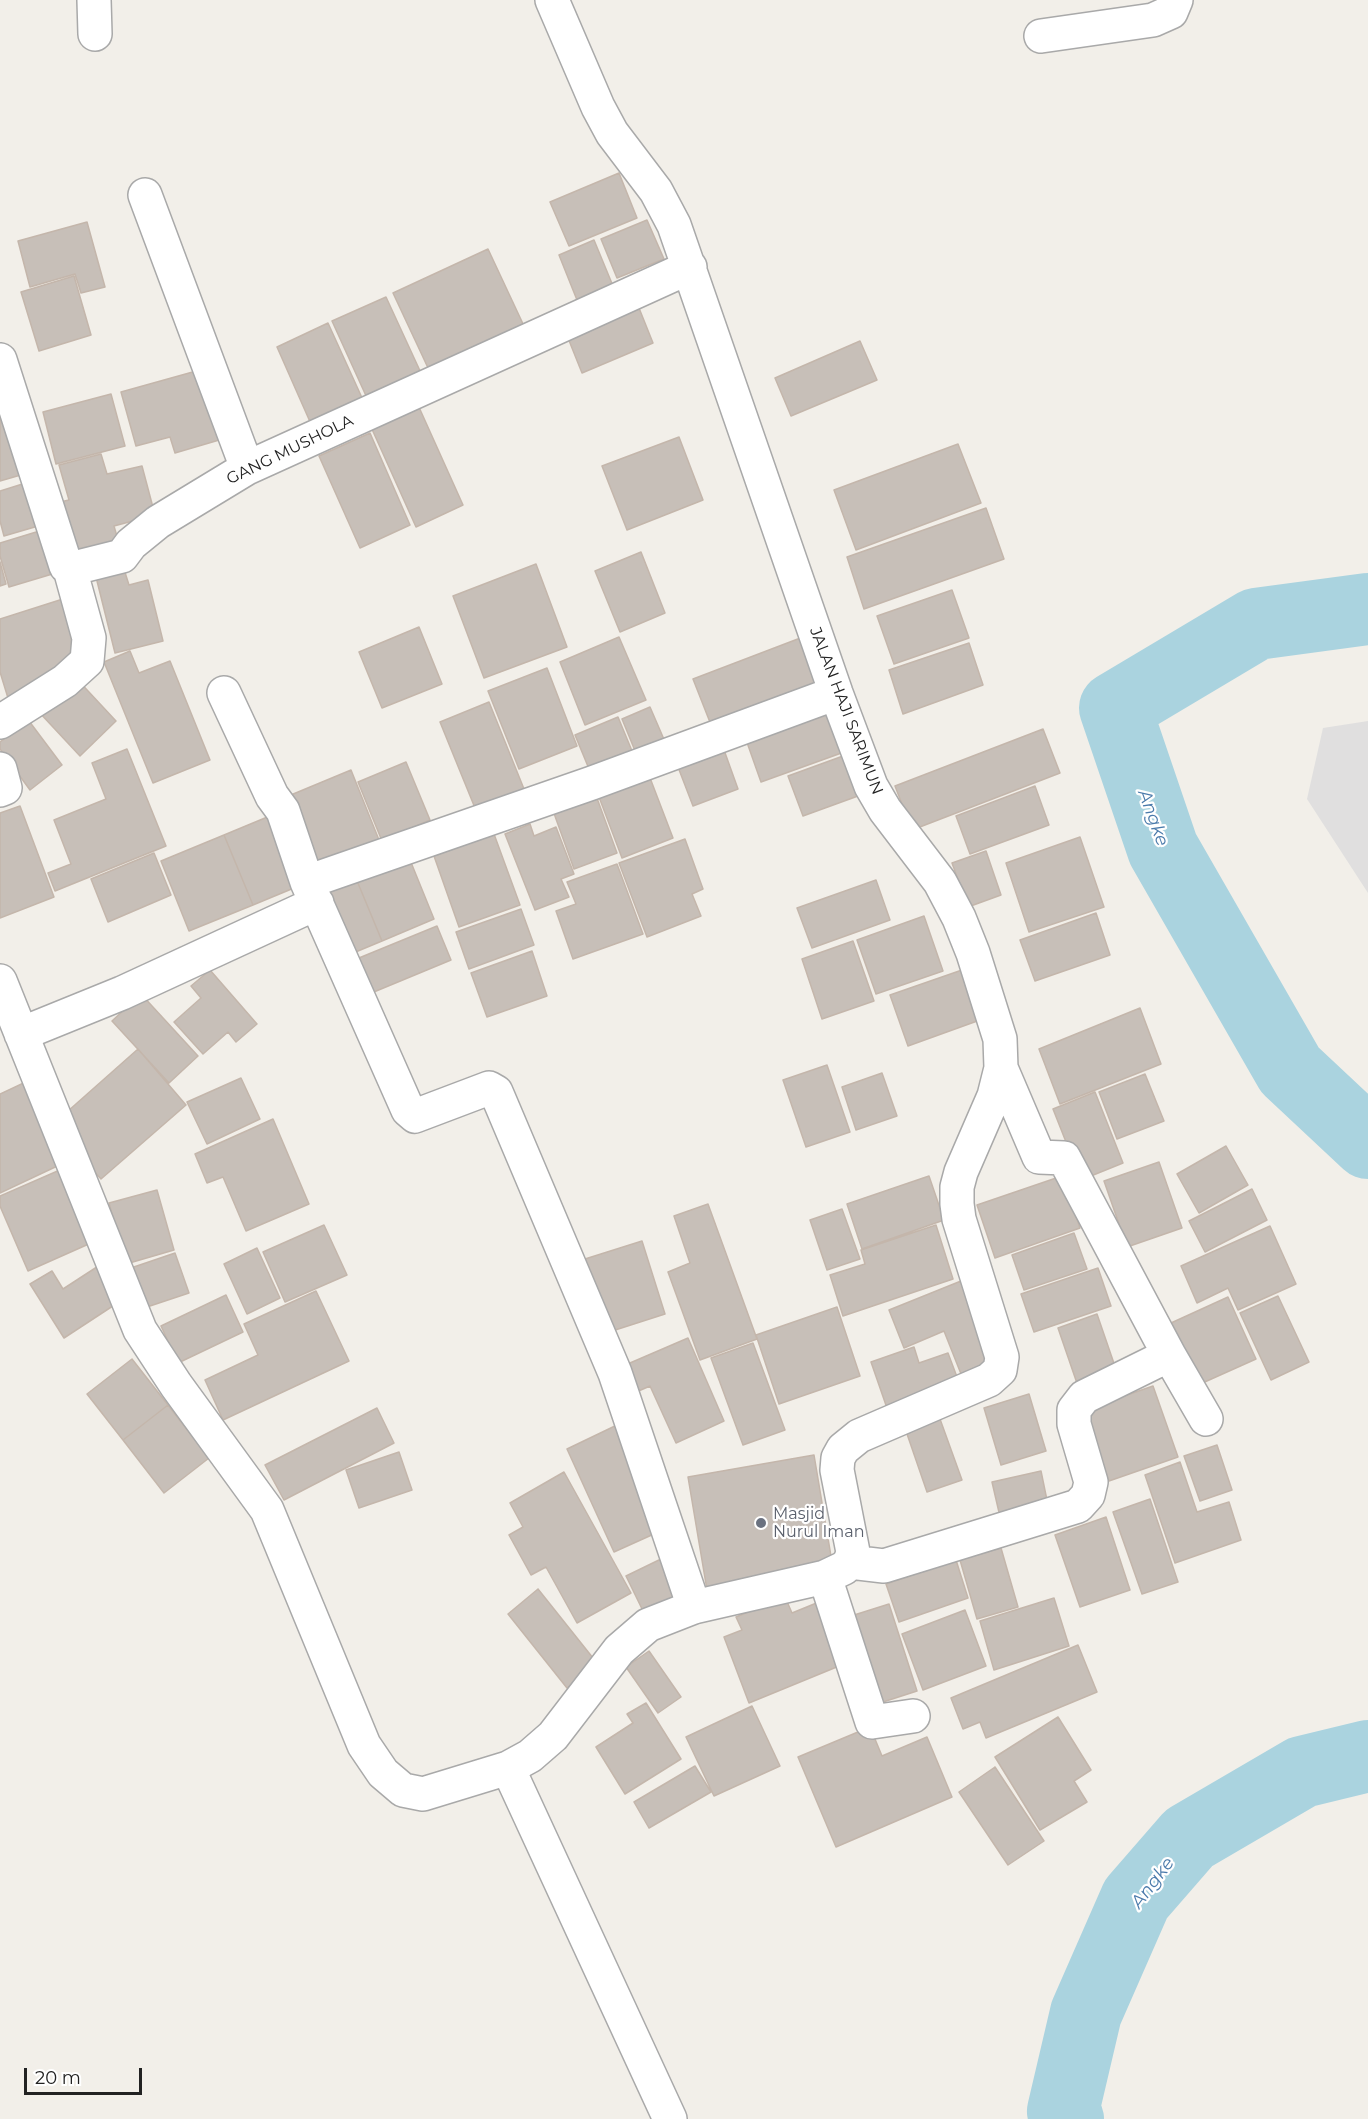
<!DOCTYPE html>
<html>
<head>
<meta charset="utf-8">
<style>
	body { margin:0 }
	#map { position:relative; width:1368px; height:2119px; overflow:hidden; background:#f2efe9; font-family:Montserrat,sans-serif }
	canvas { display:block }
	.scale { position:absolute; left:24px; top:2068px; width:118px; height:27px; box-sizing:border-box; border:3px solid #222; border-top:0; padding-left:8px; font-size:18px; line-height:21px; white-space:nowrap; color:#222; -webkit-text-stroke:4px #fff; paint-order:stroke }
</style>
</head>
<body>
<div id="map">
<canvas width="1368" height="2119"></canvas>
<div class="scale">20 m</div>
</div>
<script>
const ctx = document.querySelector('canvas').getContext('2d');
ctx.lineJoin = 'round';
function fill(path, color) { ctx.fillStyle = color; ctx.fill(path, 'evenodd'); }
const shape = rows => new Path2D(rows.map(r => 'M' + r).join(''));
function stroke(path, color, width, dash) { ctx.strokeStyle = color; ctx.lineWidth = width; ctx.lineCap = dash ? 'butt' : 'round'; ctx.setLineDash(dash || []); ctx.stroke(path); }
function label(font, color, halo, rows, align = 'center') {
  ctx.font = font + ' Montserrat,sans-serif'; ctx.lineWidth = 4.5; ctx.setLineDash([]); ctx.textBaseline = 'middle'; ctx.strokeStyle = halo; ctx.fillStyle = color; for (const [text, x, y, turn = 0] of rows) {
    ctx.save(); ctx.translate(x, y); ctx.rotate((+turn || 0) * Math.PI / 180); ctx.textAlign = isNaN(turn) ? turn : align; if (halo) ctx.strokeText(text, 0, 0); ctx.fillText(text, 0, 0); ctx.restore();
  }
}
fill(shape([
	[1368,721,1368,893,1307,799,1323,728]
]), '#e0dfdf');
stroke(shape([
	[1368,609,1256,624,1115,708,1163,849,1290,1070,1368,1143],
	[1068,2119,1063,2111,1086,2013,1136,1899,1189,1838,1302,1772,1368,1756]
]), '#aad3df', 72);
const building = shape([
	[619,173,637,218,569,246,550,202,619,173],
	[647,220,664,259,617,278,601,239,647,220],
	[87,222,105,287,81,293,75,274,30,287,18,241,87,222],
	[594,240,613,286,577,300,559,255,594,240],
	[488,249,524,326,429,370,393,293,488,249],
	[74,276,91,335,39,351,21,292,74,276],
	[386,297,421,373,367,398,332,321,386,297],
	[635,298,653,343,582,373,564,328,635,298],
	[328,323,363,400,311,424,277,347,328,323],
	[860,341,877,380,791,416,775,378,860,341],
	[207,368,226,438,175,453,170,437,136,446,121,392,207,368],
	[111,394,125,446,56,464,43,412,111,394],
	[418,405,463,505,416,527,371,427,418,405],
	[13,413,31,472,0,481,0,417,13,413],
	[370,433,410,525,360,548,319,456,370,433],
	[679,437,703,500,627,530,602,466,679,437],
	[958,444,981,503,856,550,834,490,958,444],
	[101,454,107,474,142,466,155,515,114,526,122,554,76,566,60,502,69,500,59,465,101,454],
	[32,481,45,524,4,536,0,521,0,491,32,481],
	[986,508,1004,559,864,609,847,557,986,508],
	[46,529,59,572,9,587,0,556,0,543,46,529],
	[641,552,665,613,620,632,595,571,641,552],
	[0,562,6,584,0,586,0,562],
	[536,564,567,647,484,678,453,596,536,564],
	[123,566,129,585,148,580,163,641,115,653,95,573,123,566],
	[952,590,969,638,894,664,877,616,952,590],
	[66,598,85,660,49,671,53,685,8,698,0,672,0,619,66,598],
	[419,627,442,684,382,708,359,652,419,627],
	[619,637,646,700,585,725,560,662,619,637],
	[803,637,824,693,715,735,693,679,803,637],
	[969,643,983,685,903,714,889,670,969,643],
	[130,651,139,673,170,661,210,760,153,783,104,662,130,651],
	[547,668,577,746,519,769,488,691,547,668],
	[75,677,116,721,80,756,38,711,75,677],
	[489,702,524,789,475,808,440,722,489,702],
	[829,703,847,751,761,782,744,734,829,703],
	[650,707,669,751,640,763,622,719,650,707],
	[618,717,637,763,594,781,575,735,618,717],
	[29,721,62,765,30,790,0,749,0,742,29,721],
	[1043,729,1060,773,912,830,895,786,1043,729],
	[719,736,738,789,693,806,673,754,719,736],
	[127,749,166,846,55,891,48,873,71,864,54,820,106,799,92,763,127,749],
	[843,756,858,796,803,816,788,776,843,756],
	[406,762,430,820,382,841,358,782,406,762],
	[351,770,383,850,318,877,286,797,351,770],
	[647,770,673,838,622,858,596,789,647,770],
	[1035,786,1049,825,970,854,956,816,1035,786],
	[594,790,617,853,574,869,551,805,594,790],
	[20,806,54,897,0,918,0,813,20,806],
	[277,813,306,883,253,905,224,835,277,813],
	[530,824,534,836,556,827,574,874,561,879,569,897,535,910,505,834,530,824],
	[494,834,520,905,459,927,434,856,494,834],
	[224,835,253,905,189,931,161,861,224,835],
	[1080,837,1104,907,1029,932,1006,863,1080,837],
	[685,839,703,889,692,894,701,916,647,937,619,863,685,839],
	[986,851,1001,895,968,907,952,863,986,851],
	[154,853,171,895,108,922,91,879,154,853],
	[408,855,434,919,382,941,355,876,408,855],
	[617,864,643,934,573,959,556,911,576,904,567,882,617,864],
	[355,876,382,941,346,956,319,891,355,876],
	[876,880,890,920,812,948,797,908,876,880],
	[521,909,534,945,469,969,456,932,521,909],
	[1096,913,1110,955,1035,981,1020,940,1096,913],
	[924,916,943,971,876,994,857,940,924,916],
	[437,926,451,960,369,994,354,960,437,926],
	[853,941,874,1001,822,1019,802,959,853,941],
	[532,951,547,996,487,1017,471,973,532,951],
	[210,970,257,1024,236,1042,228,1032,203,1054,174,1022,201,998,191,986,210,970],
	[962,970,980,1020,908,1046,890,995,962,970],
	[141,994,198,1056,169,1083,112,1021,141,994],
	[1140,1008,1161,1064,1060,1104,1039,1049,1140,1008],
	[138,1049,186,1105,101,1179,74,1149,59,1119,138,1049],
	[827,1065,850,1132,806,1147,783,1080,827,1065],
	[882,1073,897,1116,856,1130,842,1087,882,1073],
	[1145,1074,1164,1121,1117,1139,1099,1092,1145,1074],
	[241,1078,260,1119,207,1144,187,1102,241,1078],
	[30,1080,68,1161,0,1193,0,1094,30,1080],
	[1095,1092,1123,1163,1081,1180,1053,1109,1095,1092],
	[273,1119,309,1204,246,1231,223,1177,207,1183,195,1154,273,1119],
	[1226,1146,1248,1185,1199,1213,1177,1174,1226,1146],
	[1159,1162,1182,1228,1127,1247,1104,1181,1159,1162],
	[69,1166,100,1239,28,1271,0,1206,0,1196,69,1166],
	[929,1176,944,1220,862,1249,847,1204,929,1176],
	[1062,1176,1080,1228,995,1258,977,1205,1062,1176],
	[1252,1189,1267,1220,1205,1252,1189,1221,1252,1189],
	[157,1190,174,1250,126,1264,109,1203,157,1190],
	[708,1204,757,1339,700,1360,668,1272,690,1263,674,1216,708,1204],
	[842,1209,860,1259,827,1270,810,1220,842,1209],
	[324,1225,347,1275,285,1302,263,1252,324,1225],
	[936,1225,953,1279,843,1316,830,1275,865,1264,861,1250,936,1225],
	[1270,1226,1296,1284,1238,1310,1228,1288,1197,1303,1181,1266,1270,1226],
	[1074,1233,1087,1269,1024,1290,1012,1255,1074,1233],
	[642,1241,665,1314,609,1332,585,1259,642,1241],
	[257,1248,280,1298,247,1314,224,1264,257,1248],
	[175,1253,189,1293,138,1310,125,1270,175,1253],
	[103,1263,125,1298,64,1338,30,1284,52,1271,63,1289,103,1263],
	[1098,1268,1111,1306,1034,1332,1021,1294,1098,1268],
	[961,1281,995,1367,963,1379,944,1331,904,1348,889,1310,961,1281],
	[316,1291,349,1361,223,1420,205,1380,258,1355,244,1324,316,1291],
	[226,1295,243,1332,178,1363,161,1326,226,1295],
	[1278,1296,1309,1362,1271,1380,1240,1313,1278,1296],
	[1228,1297,1256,1359,1198,1385,1171,1323,1228,1297],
	[837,1307,860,1376,779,1404,756,1335,837,1307],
	[1097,1314,1119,1378,1080,1392,1058,1328,1097,1314],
	[688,1338,724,1421,676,1443,650,1386,634,1393,623,1366,688,1338],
	[753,1343,785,1430,743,1445,711,1358,753,1343],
	[914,1347,919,1363,948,1353,960,1385,888,1411,871,1362,914,1347],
	[132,1359,168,1405,123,1440,87,1394,132,1359],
	[1153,1386,1178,1457,1109,1481,1084,1410,1153,1386],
	[1029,1394,1046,1451,1001,1465,984,1408,1029,1394],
	[168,1405,209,1458,164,1493,123,1440,168,1405],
	[377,1408,394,1443,284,1500,265,1465,377,1408],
	[940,1419,962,1480,927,1492,906,1431,940,1419],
	[617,1425,665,1529,614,1552,567,1449,617,1425],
	[1217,1445,1232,1490,1200,1501,1184,1456,1217,1445],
	[399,1452,412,1490,359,1508,346,1470,399,1452],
	[814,1455,833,1568,707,1590,688,1477,814,1455],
	[1180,1462,1197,1512,1229,1502,1241,1540,1175,1563,1145,1475,1180,1462],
	[1041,1471,1049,1510,1001,1521,992,1482,1041,1471],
	[564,1472,631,1593,577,1623,546,1567,531,1575,509,1535,523,1527,510,1503,564,1472],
	[1150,1499,1178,1582,1142,1594,1113,1512,1150,1499],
	[1106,1517,1130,1590,1080,1607,1055,1535,1106,1517],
	[1001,1548,1018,1607,977,1619,960,1560,1001,1548],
	[661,1559,679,1596,644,1613,626,1576,661,1559],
	[956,1560,968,1598,899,1622,886,1584,956,1560],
	[538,1589,597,1663,567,1688,508,1614,538,1589],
	[785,1597,792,1613,819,1602,844,1664,749,1703,724,1637,742,1630,736,1617,785,1597],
	[1054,1598,1069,1646,994,1670,980,1621,1054,1598],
	[889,1604,917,1691,880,1703,851,1616,889,1604],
	[965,1610,986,1666,923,1690,902,1634,965,1610],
	[1078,1645,1097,1692,986,1738,980,1722,963,1729,951,1698,1078,1645],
	[649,1651,681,1697,658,1713,626,1667,649,1651],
	[646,1703,681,1759,625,1794,596,1747,633,1723,627,1714,646,1703],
	[752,1706,780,1766,714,1796,686,1737,752,1706],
	[1058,1717,1091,1770,1074,1781,1087,1802,1040,1830,995,1757,1058,1717],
	[870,1727,882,1756,927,1737,952,1797,836,1847,798,1757,870,1727],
	[695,1766,711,1792,649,1828,634,1802,695,1766],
	[995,1767,1044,1841,1008,1865,959,1792,995,1767]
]);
fill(building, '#c7bfb8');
stroke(building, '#c4b6ab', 1.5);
const street = shape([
	[94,0,95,34],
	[1041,36,1153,20,1171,12,1176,0],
	[145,195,247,468],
	[0,360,66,566,70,569,122,556,131,544,158,522,247,468,690,267],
	[224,693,272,796,283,811,307,882,408,1110,415,1116,489,1088,496,1092,499,1099,615,1373,694,1607],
	[0,722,65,681,87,661,89,638,70,569],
	[0,769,5,788,0,790],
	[307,882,592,783,836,693],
	[0,981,140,1330,176,1385,267,1510,364,1745,383,1773,403,1790,423,1794,508,1768,530,1756,553,1736,619,1650,648,1625,694,1607,825,1577,844,1568,850,1562,853,1552,837,1470,838,1458,843,1449,859,1436,989,1380,1000,1370,1002,1357,959,1219,957,1204,957,1187,961,1172,994,1096,1001,1068,1000,1039,973,953,959,918,940,882,885,810,871,786,836,693,674,225,656,191,612,133,598,107,552,0],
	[21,1034,122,993,317,903],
	[1001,1068,1039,1157,1064,1158,1169,1355,1206,1419],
	[850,1562,884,1566,1078,1506,1088,1495,1091,1482,1074,1424,1074,1410,1084,1397,1169,1355],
	[825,1577,872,1722,913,1716],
	[508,1768,670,2119]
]);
stroke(street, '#a9a9a9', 36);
stroke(street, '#fff', 33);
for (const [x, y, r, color] of [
	[761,1523,6,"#6b7280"]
]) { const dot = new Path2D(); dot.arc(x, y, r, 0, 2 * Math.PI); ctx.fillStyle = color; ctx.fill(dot); stroke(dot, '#fff', 2); }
label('16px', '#222', '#fff', [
	["GANG MUSHOLA",290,450,-26],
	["JALAN HAJI SARIMUN",846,711,69]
]);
label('16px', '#5b616d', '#fff', [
	["Masjid",773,1514],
	["Nurul Iman",773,1532]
], 'left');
label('italic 18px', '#4a7aab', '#fff', [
	["Angke",1153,818,70],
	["Angke",1153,1883,-53]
]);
</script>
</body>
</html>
